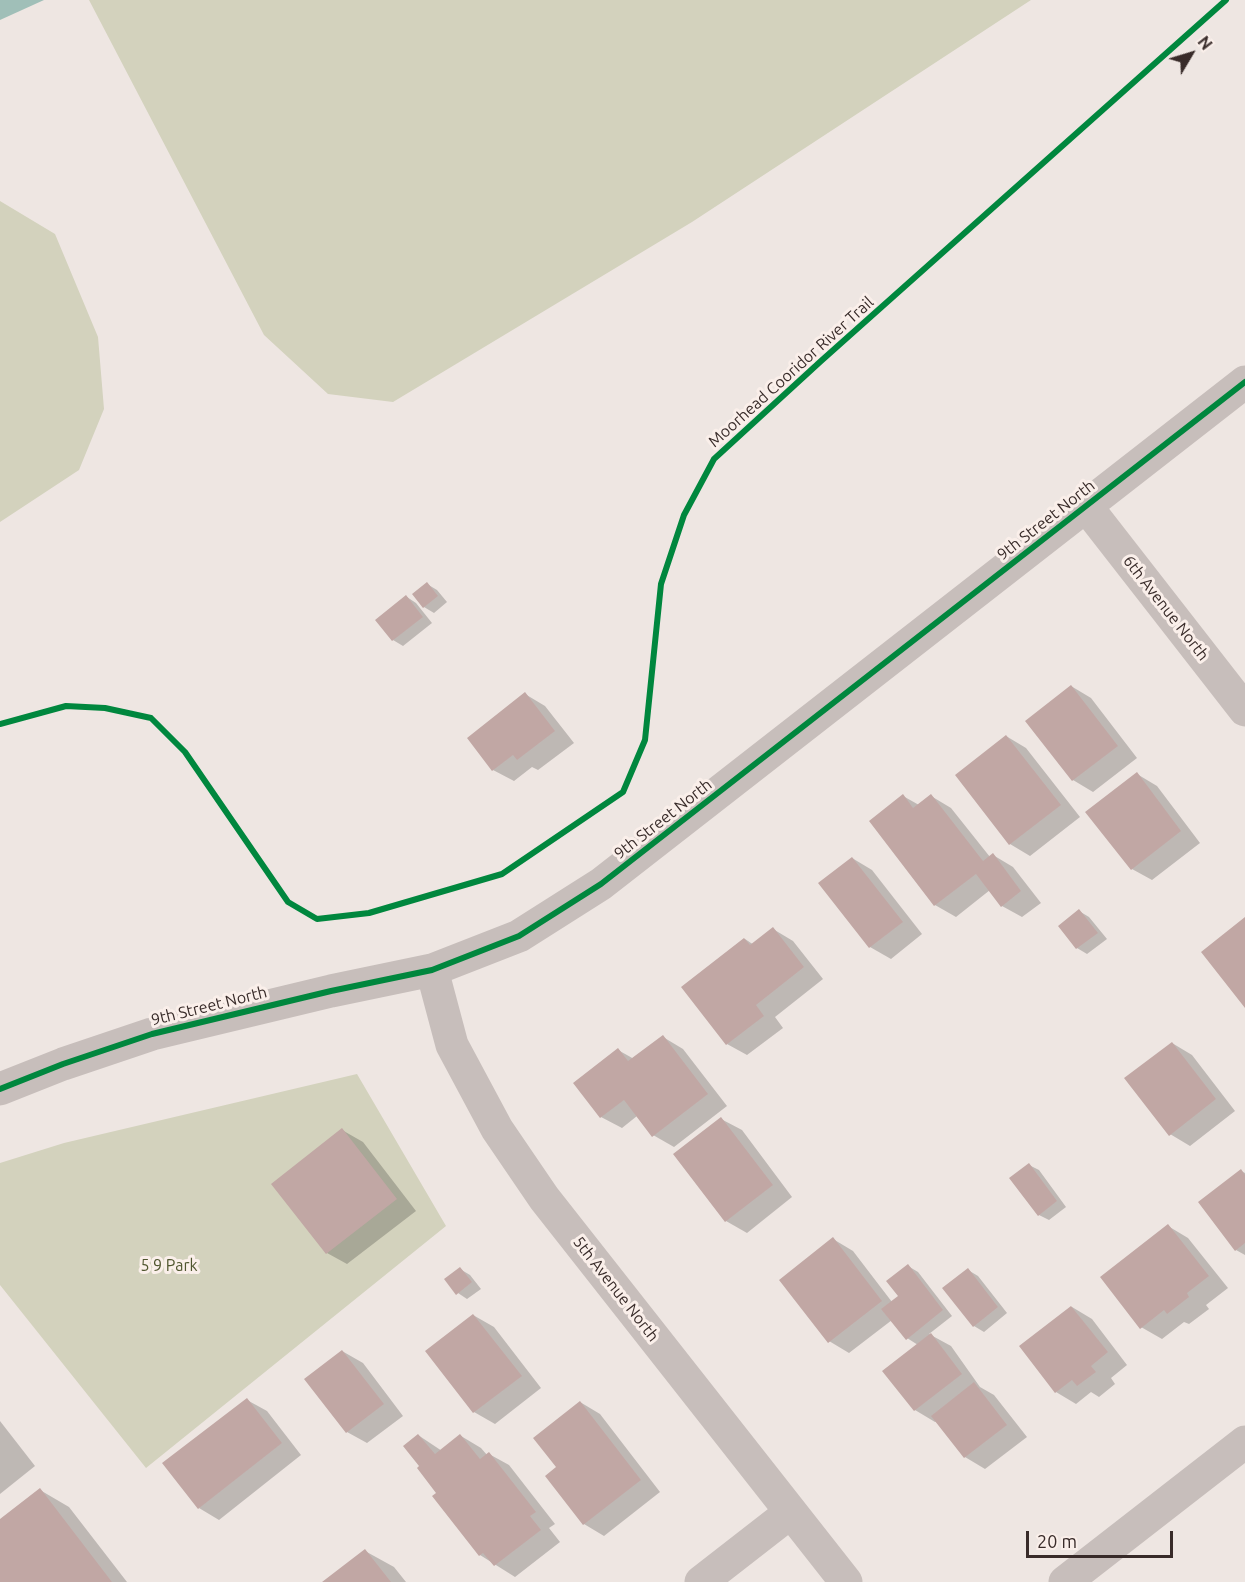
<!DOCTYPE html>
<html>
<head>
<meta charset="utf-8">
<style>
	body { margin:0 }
	#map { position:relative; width:1245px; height:1582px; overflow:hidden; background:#eee6e2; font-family:Ubuntu,sans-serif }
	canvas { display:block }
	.north { position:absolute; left:1161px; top:24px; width:60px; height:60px; -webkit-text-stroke:4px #faefea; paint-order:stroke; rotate:52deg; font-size:16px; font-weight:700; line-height:24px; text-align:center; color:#382b29 }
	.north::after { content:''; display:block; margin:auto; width:21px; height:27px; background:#382b29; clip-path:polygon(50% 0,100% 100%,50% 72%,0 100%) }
	.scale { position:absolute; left:1026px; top:1531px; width:147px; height:27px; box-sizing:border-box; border:3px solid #382b29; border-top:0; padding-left:8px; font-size:18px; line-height:21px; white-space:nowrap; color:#382b29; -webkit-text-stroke:4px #faefea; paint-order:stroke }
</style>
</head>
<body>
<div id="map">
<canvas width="1245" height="1582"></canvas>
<div class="north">N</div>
<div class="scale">20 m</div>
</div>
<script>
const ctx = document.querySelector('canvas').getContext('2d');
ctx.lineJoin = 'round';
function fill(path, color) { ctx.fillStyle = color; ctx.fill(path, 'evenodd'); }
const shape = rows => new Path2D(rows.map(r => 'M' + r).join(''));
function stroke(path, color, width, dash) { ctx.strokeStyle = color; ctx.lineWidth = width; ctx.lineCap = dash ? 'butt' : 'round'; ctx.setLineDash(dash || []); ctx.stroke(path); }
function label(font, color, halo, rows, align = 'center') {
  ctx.font = font + ' Ubuntu,sans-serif'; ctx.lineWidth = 6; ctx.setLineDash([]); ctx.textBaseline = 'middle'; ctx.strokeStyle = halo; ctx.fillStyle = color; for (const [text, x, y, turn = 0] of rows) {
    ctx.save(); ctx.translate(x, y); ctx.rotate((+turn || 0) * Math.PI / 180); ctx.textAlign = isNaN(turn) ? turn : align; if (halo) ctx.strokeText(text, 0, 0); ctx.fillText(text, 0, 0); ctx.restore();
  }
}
fill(shape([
	[89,0,1031,0,692,222,393,402,328,394,264,335],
	[0,201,55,234,98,337,104,409,79,470,0,522],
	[357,1074,446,1226,146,1468,0,1285,0,1163,64,1143]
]), '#d3d2bd');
fill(shape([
	[0,0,44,0,0,20]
]), '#a0bfb8');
fill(shape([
	[427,584,437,590,447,602,434,613,424,607],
	[407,597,416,603,432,623,403,646,393,640],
	[1071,686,1091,698,1137,758,1093,792,1073,780],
	[525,694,545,706,574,743,538,770,532,767,514,781,493,770],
	[1006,736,1026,748,1080,817,1030,856,1010,844],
	[1137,774,1157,786,1200,843,1152,880,1132,869],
	[903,796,919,805,931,796,951,808,990,857,993,855,1013,867,1041,903,1022,917,1002,906,990,890,956,917,935,905,871,821],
	[852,858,872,870,922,934,891,959,870,947,820,883],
	[1079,911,1089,917,1107,939,1087,954,1077,948,1060,926],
	[773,929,793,941,823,979,775,1017,783,1028,747,1055,727,1044,745,939,754,945],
	[663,1037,683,1049,727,1106,674,1147,653,1135,637,1116,622,1128,601,1117,618,1050,634,1059],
	[1172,1043,1192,1055,1235,1111,1190,1146,1170,1134],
	[721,1119,742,1130,792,1197,747,1233,726,1221,675,1154],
	[342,1130,363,1142,416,1211,347,1264,327,1253],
	[1029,1165,1039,1170,1066,1207,1049,1220,1039,1215],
	[1241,1171,1245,1173,1245,1255,1236,1250],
	[1168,1226,1188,1238,1228,1288,1206,1305,1209,1309,1189,1324,1184,1322,1162,1339,1141,1327],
	[833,1239,853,1251,892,1302,900,1296,908,1266,918,1272,952,1316,929,1334,951,1346,980,1387,994,1395,1027,1437,985,1469,965,1457,937,1421,935,1422,915,1410,884,1371,918,1345,907,1338,892,1320,849,1353,829,1341],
	[460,1269,470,1275,481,1289,467,1299,458,1293],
	[968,1270,978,1276,1007,1313,984,1332,974,1326],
	[1072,1307,1092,1319,1127,1365,1111,1378,1115,1384,1099,1397,1091,1392,1076,1404,1056,1392],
	[473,1315,494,1327,541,1388,495,1424,474,1412,427,1351],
	[342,1351,363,1363,403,1416,367,1443,347,1432],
	[247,1400,267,1411,301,1455,219,1520,199,1508],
	[580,1402,600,1414,660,1492,604,1536,584,1524,558,1467],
	[0,1421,35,1466,0,1494],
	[418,1435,442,1451,461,1436,481,1448,487,1455,489,1454,509,1465,555,1524,549,1528,560,1542,515,1577,480,1555,421,1467],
	[40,1490,69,1507,127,1582,0,1582,0,1521],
	[365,1551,394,1567,406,1582,324,1582]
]), '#0003');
fill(shape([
	[427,582,438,596,423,608,412,594],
	[406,595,423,617,392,641,375,620],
	[1071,685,1118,746,1072,781,1025,721],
	[525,692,555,731,517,760,513,755,492,771,467,738],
	[1006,735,1061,805,1009,845,955,775],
	[1137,772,1181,831,1131,870,1085,812],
	[903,794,913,808,931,794,983,861,993,853,1021,891,1001,907,976,874,934,906,869,821],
	[852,857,903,922,869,948,818,883],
	[1079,909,1098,933,1076,949,1058,926],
	[1245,917,1245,1008,1201,952],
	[773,927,804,967,756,1005,764,1016,726,1045,681,987,744,938,750,945],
	[663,1035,708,1094,652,1137,624,1100,600,1118,573,1083,618,1048,628,1061],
	[1172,1042,1216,1099,1169,1136,1124,1078],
	[721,1117,773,1185,725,1222,673,1154],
	[342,1128,397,1199,326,1254,271,1184],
	[1029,1163,1057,1201,1038,1216,1009,1178],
	[1241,1169,1245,1175,1245,1243,1235,1251,1198,1202],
	[1168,1224,1209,1276,1187,1293,1189,1297,1167,1314,1164,1310,1140,1329,1100,1277],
	[833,1237,882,1301,828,1343,779,1280],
	[908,1264,943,1310,906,1340,881,1309,898,1296,886,1281],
	[460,1267,472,1282,456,1295,444,1279],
	[968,1268,998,1307,973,1327,942,1288],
	[1071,1306,1108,1352,1091,1366,1096,1372,1077,1386,1072,1380,1055,1393,1019,1346],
	[473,1314,522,1376,473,1413,425,1351],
	[931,1333,962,1374,914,1411,882,1371],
	[342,1350,384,1404,346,1433,304,1379],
	[974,1382,1007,1425,964,1458,931,1416],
	[247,1398,282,1443,198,1509,162,1463],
	[580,1401,641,1480,583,1525,545,1476,556,1467,533,1438],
	[418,1434,435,1454,460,1434,480,1459,489,1452,536,1512,530,1516,541,1530,494,1566,483,1553,479,1556,432,1496,436,1493,417,1468,419,1466,403,1446],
	[40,1488,112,1582,0,1582,0,1519],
	[365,1549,391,1582,322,1582]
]), '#c1a7a4');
stroke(shape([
	[1086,506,1245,710],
	[432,970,452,1045,497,1129,544,1198,846,1582],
	[0,1089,63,1064,152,1034,331,991,432,970,519,936,601,884,1245,382],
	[701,1582,791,1512],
	[1065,1582,1245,1442]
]), '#c7bebb', 33);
stroke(shape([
	[0,724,66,706,105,708,151,718,185,752,288,902,317,919,369,913,502,874,623,792,645,740,661,584,684,515,714,459,821,361,1226,0],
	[0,1089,63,1064,152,1034,331,991,432,970,519,936,601,884,1245,382]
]), '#00873e', 6);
label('16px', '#382b29', '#faefea', [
	["Moorhead Cooridor River Trail",791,372,-42],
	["9th Street North",1046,520,-38],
	["6th Avenue North",1166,608,52],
	["9th Street North",663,819,-38],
	["9th Street North",209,1006,-14],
	["5th Avenue North",616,1289,52]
]);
label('16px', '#4f552e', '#faefea', [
	["5 9 Park",169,1266]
]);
</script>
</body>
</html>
